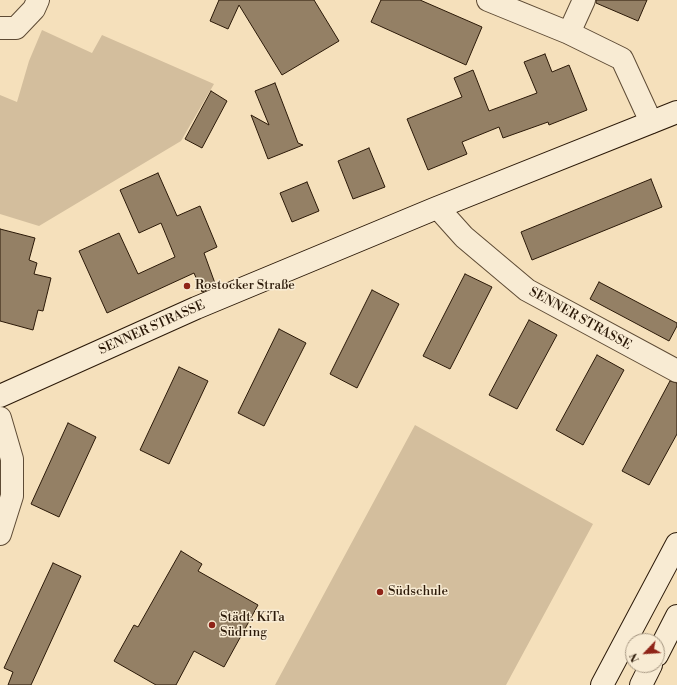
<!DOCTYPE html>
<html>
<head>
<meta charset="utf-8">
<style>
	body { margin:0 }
	#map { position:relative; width:677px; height:685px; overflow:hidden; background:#f5e0bb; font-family:"Libre Bodoni",serif }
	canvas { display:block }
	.north { position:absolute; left:625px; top:633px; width:40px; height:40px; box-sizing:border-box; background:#f8ebd3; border:1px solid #a69782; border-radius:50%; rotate:245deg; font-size:11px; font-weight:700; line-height:16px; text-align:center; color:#2b1908 }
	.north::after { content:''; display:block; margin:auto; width:14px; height:18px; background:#8f2418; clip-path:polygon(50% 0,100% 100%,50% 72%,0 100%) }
</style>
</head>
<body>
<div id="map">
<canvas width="677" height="685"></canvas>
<div class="north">N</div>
</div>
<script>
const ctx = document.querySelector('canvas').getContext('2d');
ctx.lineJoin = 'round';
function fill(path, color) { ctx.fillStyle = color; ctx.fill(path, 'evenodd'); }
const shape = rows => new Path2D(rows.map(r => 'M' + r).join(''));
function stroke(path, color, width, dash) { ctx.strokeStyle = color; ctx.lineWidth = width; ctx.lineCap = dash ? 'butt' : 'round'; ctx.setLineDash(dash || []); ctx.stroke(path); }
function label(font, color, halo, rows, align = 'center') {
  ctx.font = font + ' "Libre Bodoni",serif'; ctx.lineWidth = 3; ctx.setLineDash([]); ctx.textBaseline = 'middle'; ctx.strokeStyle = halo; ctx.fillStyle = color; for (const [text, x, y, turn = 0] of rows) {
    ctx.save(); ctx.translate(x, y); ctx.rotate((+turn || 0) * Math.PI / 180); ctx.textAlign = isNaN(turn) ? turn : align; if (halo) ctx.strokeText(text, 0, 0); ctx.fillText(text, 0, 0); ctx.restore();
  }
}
fill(shape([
	[42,30,92,53,102,35,214,84,181,141,39,226,0,214,0,95,17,102,29,61],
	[415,425,593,524,506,685,275,685]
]), '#d3be9d');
const building = shape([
	[219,0,314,0,339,41,282,75,239,5,228,29,210,21,219,0],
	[381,0,420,0,482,27,466,65,371,22,381,0],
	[596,0,647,0,638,21,596,3,596,0],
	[545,54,552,72,569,65,587,110,549,125,548,122,503,138,499,127,462,142,467,154,428,170,407,119,462,97,454,78,473,70,489,111,537,93,524,62,545,54],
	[275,83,298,143,303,145,268,159,251,115,269,125,255,91,275,83],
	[211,91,227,101,202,148,185,139,211,91],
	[369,148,385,187,353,199,338,161,369,148],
	[158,173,177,216,200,206,217,247,204,253,216,286,202,292,194,273,107,313,79,251,119,233,138,274,175,257,161,223,139,233,120,190,158,173],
	[651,179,662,207,532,260,521,232,651,179],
	[307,182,319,211,292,222,280,193,307,182],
	[0,229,35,238,29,260,37,263,34,274,51,278,43,311,38,310,33,330,0,321,0,229],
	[465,274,492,287,450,369,423,356,465,274],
	[599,282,677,323,677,326,669,341,590,299,599,282],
	[372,290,399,304,357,388,330,374,372,290],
	[529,320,557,335,517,409,489,395,529,320],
	[279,329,306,343,264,426,238,413,279,329],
	[597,355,624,370,583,445,556,430,597,355],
	[179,367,208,381,169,464,140,450,179,367],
	[670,381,677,383,677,434,649,485,622,471,670,381],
	[68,423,96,437,59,517,31,504,68,423],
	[181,551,202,564,198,571,258,605,224,667,194,651,176,685,156,685,114,661,134,625,138,627,181,551],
	[53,563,81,576,31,685,8,685,13,672,4,668,53,563]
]);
fill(building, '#948065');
stroke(building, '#2b1908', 1);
const street = shape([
	[488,0,569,33,622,59,651,122],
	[0,28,16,28,34,9,38,0],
	[569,33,584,0],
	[438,208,464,237,527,290,677,371],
	[0,418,12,459,12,496,0,534]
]);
const secondary = shape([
	[0,396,196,308,434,209,677,112],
	[657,655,677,616],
	[602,685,677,544],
	[641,685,651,665]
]);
stroke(street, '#5e4b35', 24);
stroke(secondary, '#2b1908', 24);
stroke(street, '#f8ebd3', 22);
stroke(secondary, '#f8ebd3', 22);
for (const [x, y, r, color] of [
	[187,286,4,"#8f2418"],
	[380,592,4,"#8f2418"],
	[212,625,4,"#8f2418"]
]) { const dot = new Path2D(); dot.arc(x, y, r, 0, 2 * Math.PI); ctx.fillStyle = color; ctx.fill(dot); stroke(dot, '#f8ebd3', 1.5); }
label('13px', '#2b1908', '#f8ebd3', [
	["Rostocker Straße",195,286],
	["Südschule",388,592],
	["Städt. KiTa",220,618],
	["Südring",220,633]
], 'left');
label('13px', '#2b1908', '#f8ebd3', [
	["SENNER STRASSE",580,319,29],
	["SENNER STRASSE",152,328,-24]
]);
</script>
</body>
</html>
